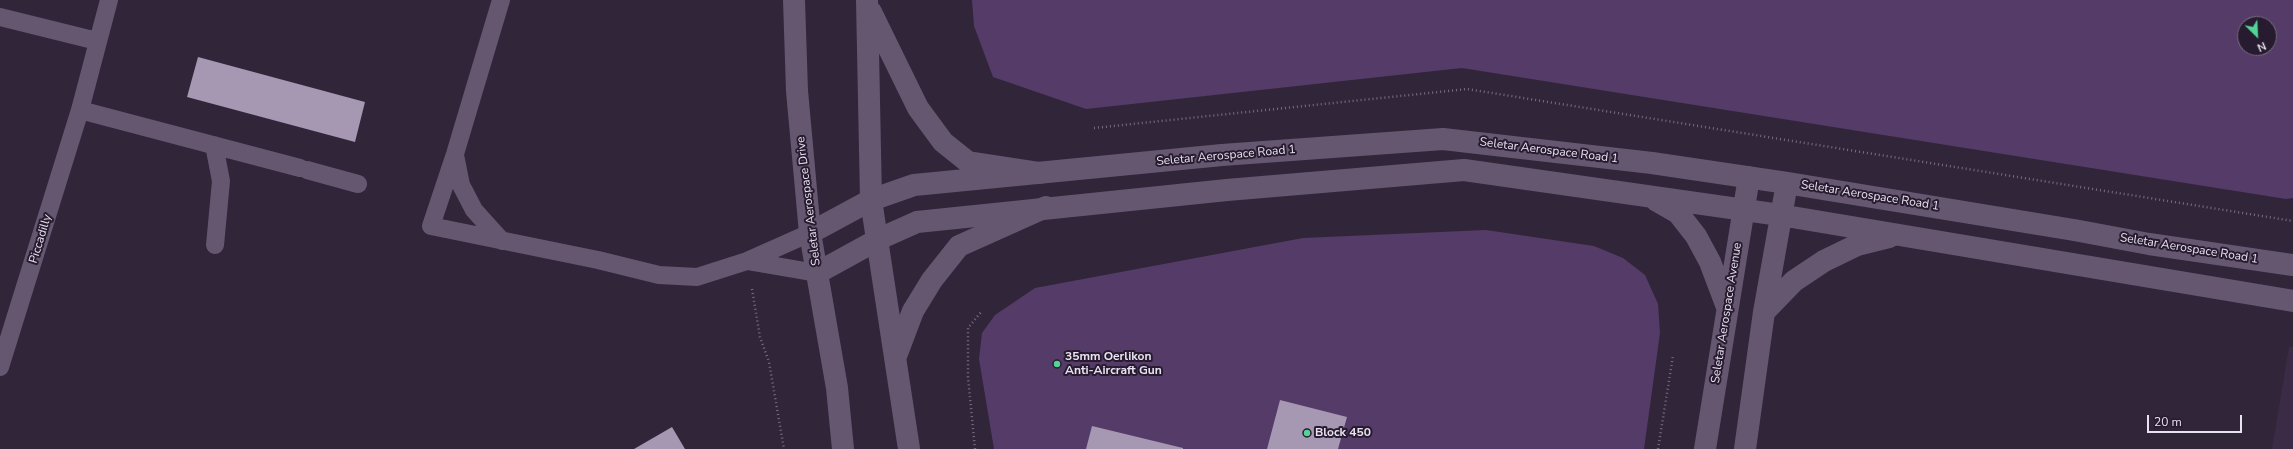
<!DOCTYPE html>
<html>
<head>
<meta charset="utf-8">
<style>
	body { margin:0 }
	#map { position:relative; width:2293px; height:449px; overflow:hidden; background:#31253a; font-family:"Nunito Sans",sans-serif }
	canvas { display:block }
	.north { position:absolute; left:2237px; top:16px; width:40px; height:40px; box-sizing:border-box; background:#271b30; border:1px solid #756b7d; border-radius:50%; rotate:156deg; font-size:11px; font-weight:700; line-height:16px; text-align:center; color:#e9e2f0 }
	.north::after { content:''; display:block; margin:auto; width:14px; height:18px; background:#53d396; clip-path:polygon(50% 0,100% 100%,50% 72%,0 100%) }
	.scale { position:absolute; left:2147px; top:415px; width:95px; height:18px; box-sizing:border-box; border:2px solid #e9e2f0; border-top:0; padding-left:5px; font-size:12px; line-height:14px; white-space:nowrap; color:#e9e2f0; -webkit-text-stroke:3px #271b30; paint-order:stroke }
</style>
</head>
<body>
<div id="map">
<canvas width="2293" height="449"></canvas>
<div class="north">N</div>
<div class="scale">20 m</div>
</div>
<script>
const ctx = document.querySelector('canvas').getContext('2d');
ctx.lineJoin = 'round';
function fill(path, color) { ctx.fillStyle = color; ctx.fill(path, 'evenodd'); }
const shape = rows => new Path2D(rows.map(r => 'M' + r).join(''));
function stroke(path, color, width, dash) { ctx.strokeStyle = color; ctx.lineWidth = width; ctx.lineCap = dash ? 'butt' : 'round'; ctx.setLineDash(dash || []); ctx.stroke(path); }
function label(font, color, halo, rows, align = 'center') {
  ctx.font = font + ' "Nunito Sans",sans-serif'; ctx.lineWidth = 4; ctx.setLineDash([]); ctx.textBaseline = 'middle'; ctx.strokeStyle = halo; ctx.fillStyle = color; for (const [text, x, y, turn = 0] of rows) {
    ctx.save(); ctx.translate(x, y); ctx.rotate((+turn || 0) * Math.PI / 180); ctx.textAlign = isNaN(turn) ? turn : align; if (halo) ctx.strokeText(text, 0, 0); ctx.fillText(text, 0, 0); ctx.restore();
  }
}
fill(shape([
	[2289,347,2293,347,2293,449,2272,449]
]), '#3b2b47');
fill(shape([
	[972,0,2293,0,2293,198,2286,199,1462,68,1086,109,993,77,974,26],
	[2245,24,2269,24,2269,48,2245,48],
	[1486,230,1594,246,1623,258,1645,275,1658,304,1660,333,1644,449,994,449,979,359,982,333,995,315,1035,288,1303,238]
]), '#553b68');
fill(shape([
	[198,57,365,102,355,142,187,97],
	[1280,400,1347,417,1338,449,1267,449],
	[1092,426,1183,448,1183,449,1086,449],
	[672,427,685,449,634,449]
]), '#a697b2');
stroke(shape([
	[1094,128,1467,89,2293,221],
	[752,289,760,337,769,362,784,449],
	[975,449,968,377,968,328,982,311],
	[1658,449,1673,356]
]), '#786e81', 2.5, [1, 3]);
stroke(shape([
	[501,0,455,154,431,226,598,260,659,275,697,277,747,261,810,233],
	[0,17,97,41],
	[80,110,300,168],
	[214,145,221,181,215,245],
	[455,155,461,185,474,210,502,241],
	[307,170,358,184],
	[747,261,817,273],
	[0,367,80,110,109,0]
]), '#655770', 18);
stroke(shape([
	[1657,201,1678,213,1696,236,1710,262,1727,307],
	[810,233,871,200,914,185,1222,155,1443,139,1652,163,1787,183,2074,230,2149,244,2293,265],
	[817,273,879,239,917,222,1227,190,1464,170,1780,215,2293,301],
	[1764,312,1794,281,1824,261,1857,245,1889,237],
	[1705,449,1749,177],
	[1745,449,1764,312,1787,183]
]), '#655770', 22);
stroke(shape([
	[794,0,797,91,810,233,837,388,843,449],
	[867,0,871,200,909,449],
	[871,12,918,108,943,142,968,162,1040,173],
	[896,356,913,311,932,280,959,246,1046,207]
]), '#655770', 22);
for (const [x, y, r, color] of [
	[1057,364,4,"#53d396"],
	[1307,433,4,"#53d396"]
]) { const dot = new Path2D(); dot.arc(x, y, r, 0, 2 * Math.PI); ctx.fillStyle = color; ctx.fill(dot); stroke(dot, '#271b30', 1.5); }
label('12px', '#e9e2f0', '#271b30', [
	["Seletar Aerospace Road 1",1549,151,7],
	["Seletar Aerospace Road 1",1226,156,-5],
	["Seletar Aerospace Road 1",1870,196,9],
	["Seletar Aerospace Drive",809,201,-97],
	["Piccadilly",41,239,-73],
	["Seletar Aerospace Road 1",2189,249,9],
	["Seletar Aerospace Avenue",1727,313,-81]
]);
label('bold 12px', '#e9e2f0', '#271b30', [
	["35mm Oerlikon",1065,357],
	["Anti-Aircraft Gun",1065,371],
	["Block 450",1315,433]
], 'left');
</script>
</body>
</html>
